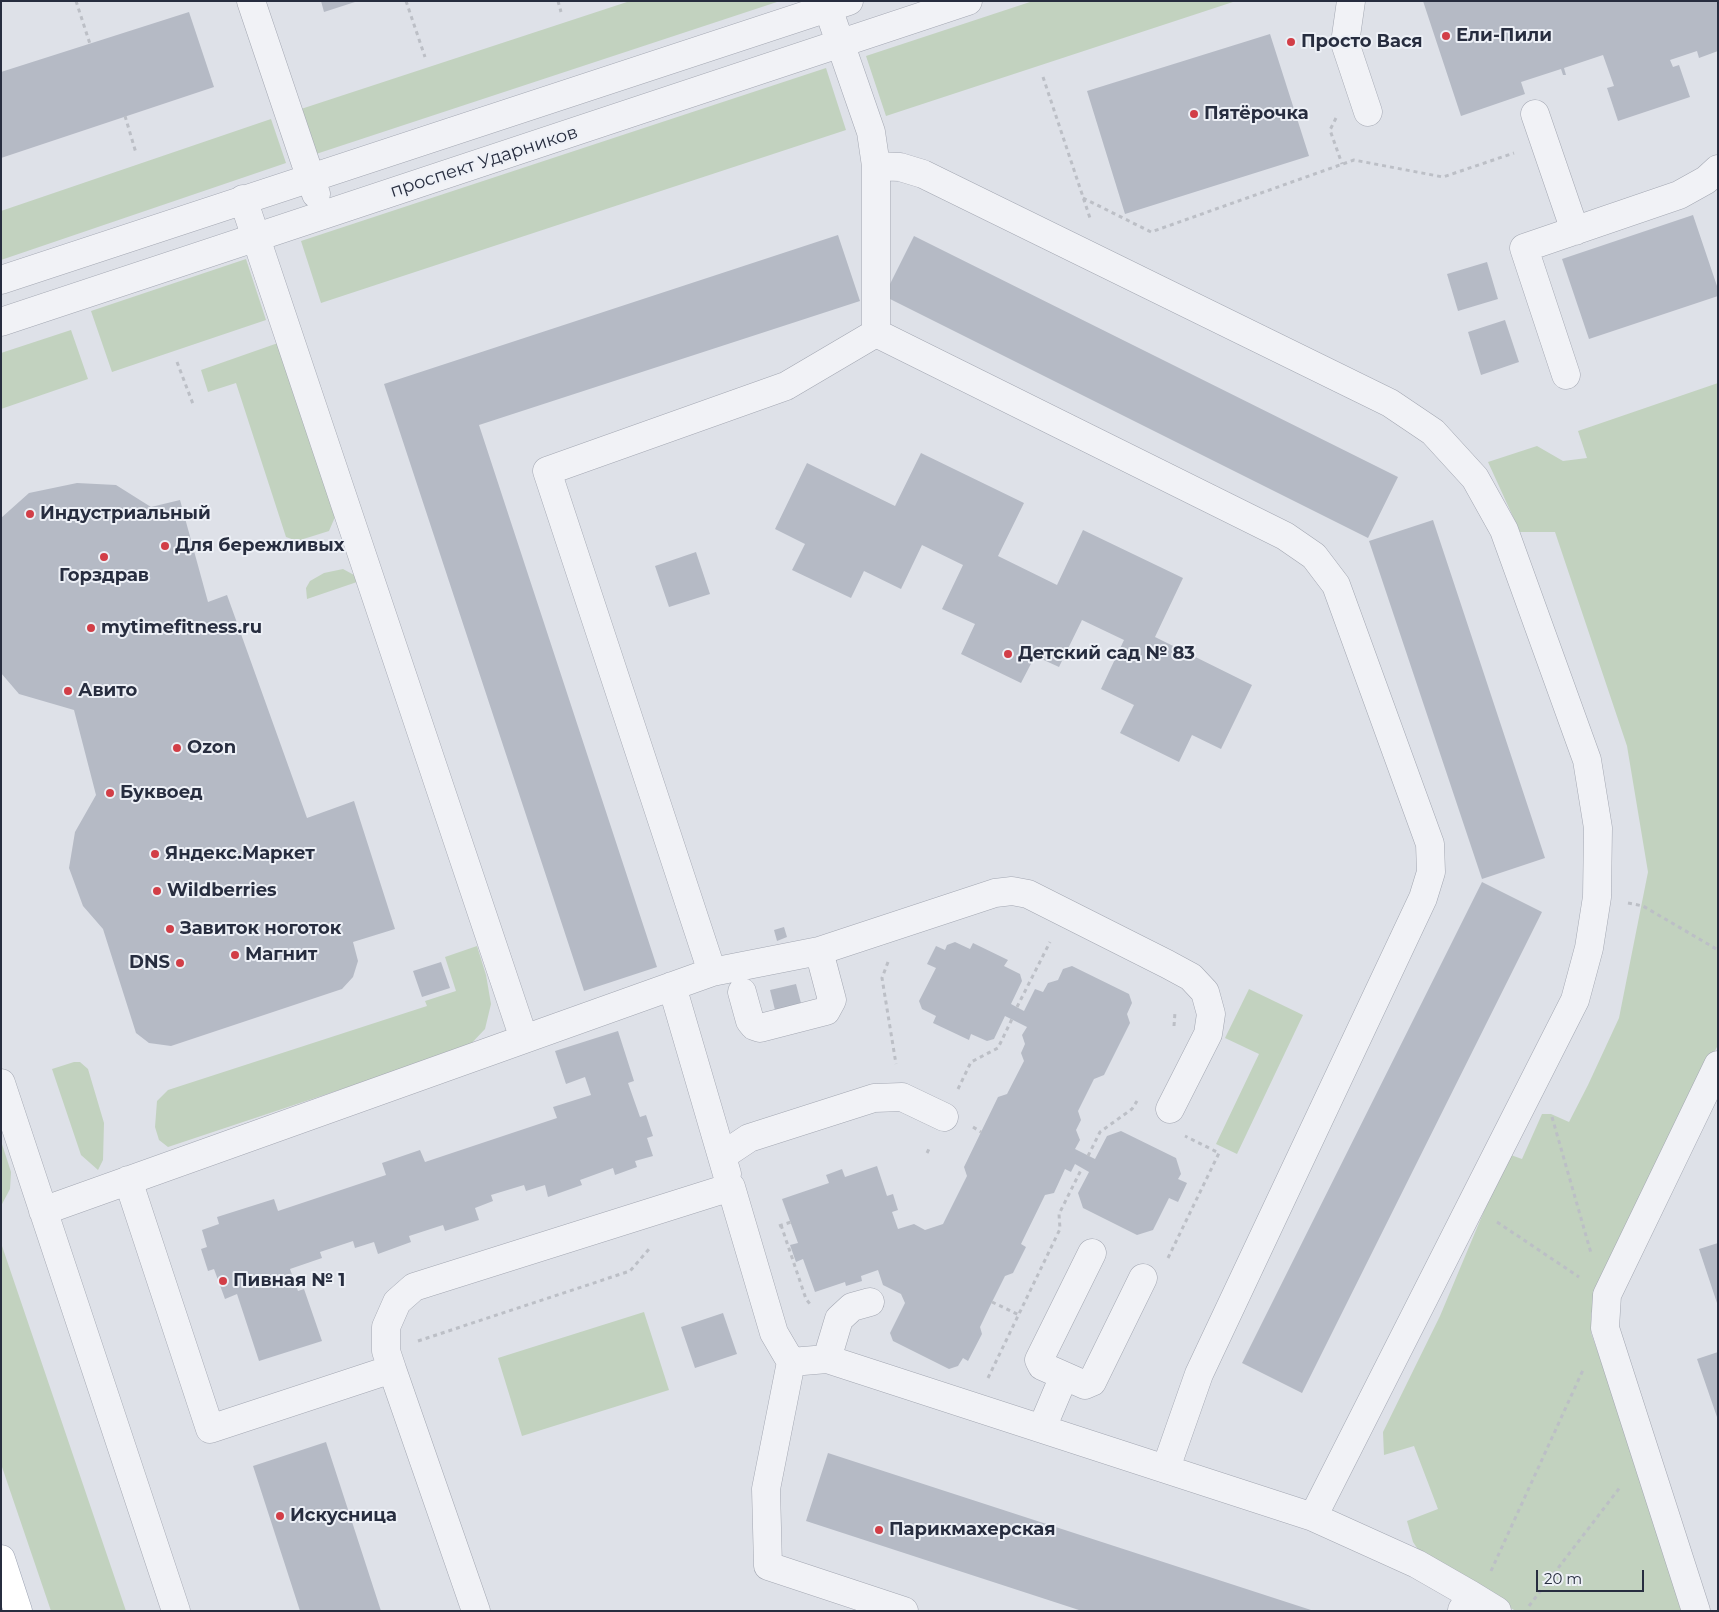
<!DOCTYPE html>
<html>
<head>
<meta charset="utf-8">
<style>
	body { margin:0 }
	#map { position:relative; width:1719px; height:1612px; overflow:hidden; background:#dee1e8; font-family:Montserrat,sans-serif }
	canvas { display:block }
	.frame { position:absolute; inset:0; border:2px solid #272d3f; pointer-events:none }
	.scale { position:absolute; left:1536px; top:1570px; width:108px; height:22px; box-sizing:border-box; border:2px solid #272d3f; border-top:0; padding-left:6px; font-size:15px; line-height:18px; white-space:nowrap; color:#272d3f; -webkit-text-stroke:4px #edf0f6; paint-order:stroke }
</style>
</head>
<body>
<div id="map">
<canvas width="1719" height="1612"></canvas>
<div class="frame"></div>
<div class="scale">20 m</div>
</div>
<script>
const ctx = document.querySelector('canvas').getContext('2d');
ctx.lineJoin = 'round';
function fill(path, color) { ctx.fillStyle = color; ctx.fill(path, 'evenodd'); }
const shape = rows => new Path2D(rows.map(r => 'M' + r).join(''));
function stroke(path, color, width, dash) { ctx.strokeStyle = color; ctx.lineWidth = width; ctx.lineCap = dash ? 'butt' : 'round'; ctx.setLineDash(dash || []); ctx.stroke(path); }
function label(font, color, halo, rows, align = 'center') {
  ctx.font = font + ' Montserrat,sans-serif'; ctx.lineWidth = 4; ctx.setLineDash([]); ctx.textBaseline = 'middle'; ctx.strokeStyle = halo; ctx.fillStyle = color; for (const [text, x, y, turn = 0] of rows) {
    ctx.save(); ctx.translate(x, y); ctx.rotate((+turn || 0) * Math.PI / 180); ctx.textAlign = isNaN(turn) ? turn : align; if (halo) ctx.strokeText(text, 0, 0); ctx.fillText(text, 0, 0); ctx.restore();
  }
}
fill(shape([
	[630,1,780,1,313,155,298,110],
	[1033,1,1236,1,886,116,866,56],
	[826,68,846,130,321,303,301,241],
	[271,119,286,163,1,260,1,211],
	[246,259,266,320,112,372,91,311],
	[71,330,88,379,1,409,1,353],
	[278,343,335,517,329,531,297,541,286,537,236,383,208,392,201,370],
	[1718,383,1718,1045,1673,1133,1599,1290,1591,1314,1591,1333,1638,1464,1685,1611,1516,1611,1427,1563,1413,1542,1407,1521,1438,1509,1414,1446,1384,1455,1383,1432,1440,1316,1508,1154,1522,1159,1542,1114,1551,1114,1569,1122,1588,1085,1619,1018,1648,872,1627,746,1555,532,1520,532,1488,462,1537,446,1563,461,1587,458,1578,431],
	[343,569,354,575,357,582,307,599,306,588,310,581,324,573],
	[477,946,486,975,491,1004,485,1029,468,1047,168,1147,159,1140,155,1127,157,1101,168,1090,427,1006,425,1001,456,991,445,957],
	[1249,989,1303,1015,1237,1154,1216,1144,1259,1054,1225,1038],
	[74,1062,80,1062,88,1069,104,1123,103,1160,98,1170,81,1155,52,1069],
	[1,1141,11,1172,10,1189,1,1206],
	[1,1243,126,1611,51,1611,1,1464],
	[644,1312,669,1390,522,1436,498,1358]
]), '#c2d2bf');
fill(shape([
	[321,1,355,1,355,2,324,12],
	[1423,1,1718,1,1718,51,1699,58,1697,51,1670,60,1673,67,1679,65,1690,97,1618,121,1607,88,1614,86,1603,55,1564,68,1566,75,1563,75,1561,69,1521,82,1525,94,1461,116],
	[189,12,214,87,1,158,1,72],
	[1270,34,1309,156,1125,214,1087,91],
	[1693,215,1718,289,1718,296,1589,339,1562,259],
	[838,235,860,301,479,425,657,967,584,991,384,384],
	[914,236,1398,477,1368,538,884,296],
	[1487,262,1498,299,1458,311,1447,274],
	[1505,320,1519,362,1481,375,1468,332],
	[921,453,1024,503,998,556,1057,585,1083,530,1183,578,1155,637,1252,685,1221,749,1192,735,1179,762,1120,733,1134,705,1101,689,1124,640,1082,620,1059,667,1035,656,1021,683,961,654,975,624,942,609,963,565,922,545,901,589,864,571,851,598,792,570,805,544,775,529,807,463,895,506],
	[77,483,116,485,151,507,180,500,208,602,227,595,307,818,354,801,395,929,353,942,358,961,353,977,342,989,171,1046,149,1043,136,1033,103,929,83,906,69,868,75,832,96,795,74,710,19,694,1,673,1,518,29,493],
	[1433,520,1545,858,1482,879,1369,541],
	[696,552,710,594,669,607,655,566],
	[1482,882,1542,912,1302,1393,1242,1363],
	[784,927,787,937,777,941,774,930],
	[955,942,970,949,973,943,1008,960,1004,966,1020,974,1022,981,1011,1004,1024,1011,1035,989,1043,992,1048,983,1058,980,1063,969,1072,966,1129,994,1132,1003,1127,1014,1130,1023,1104,1075,1094,1079,1078,1111,1081,1120,1076,1130,1080,1140,1075,1149,1095,1159,1107,1136,1121,1131,1176,1158,1181,1174,1178,1179,1187,1183,1178,1202,1169,1198,1153,1230,1137,1235,1083,1208,1078,1193,1089,1172,1075,1164,1071,1172,1065,1169,1054,1193,1045,1195,1021,1244,1026,1247,1013,1273,1005,1276,992,1302,980,1327,982,1334,968,1361,963,1358,958,1366,949,1369,893,1341,890,1333,905,1303,901,1294,883,1285,878,1270,861,1276,862,1281,846,1286,845,1282,815,1292,803,1259,796,1262,790,1245,798,1243,782,1199,829,1183,826,1175,842,1169,845,1177,877,1166,887,1196,893,1194,898,1210,892,1212,898,1229,914,1224,925,1230,943,1224,967,1176,964,1167,998,1097,1007,1094,1024,1061,1021,1053,1025,1044,1022,1035,1027,1027,1005,1016,994,1039,987,1041,971,1034,969,1040,933,1023,936,1016,922,1009,919,1001,936,968,927,964,936,946,945,950,947,945],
	[441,962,450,988,422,997,413,971],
	[796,984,802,1007,776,1014,770,990],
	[618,1031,634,1081,628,1083,640,1117,646,1115,653,1136,647,1138,653,1156,635,1161,637,1167,615,1175,613,1168,580,1180,582,1185,548,1197,545,1185,526,1191,524,1185,491,1195,493,1201,475,1208,479,1220,445,1231,443,1225,409,1236,411,1242,378,1254,374,1242,355,1248,353,1241,320,1252,322,1258,290,1269,298,1291,304,1289,322,1341,259,1361,237,1294,225,1299,214,1269,208,1271,201,1249,207,1247,202,1230,219,1224,217,1217,274,1199,278,1211,386,1175,382,1163,420,1150,425,1162,557,1118,553,1107,591,1095,585,1077,566,1084,555,1051],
	[1718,1243,1718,1303,1717,1303,1699,1249],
	[723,1313,737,1354,695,1368,681,1327],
	[1718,1352,1718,1417,1717,1417,1697,1359],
	[326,1442,341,1488,381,1611,300,1611,253,1466],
	[828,1453,1311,1610,1311,1611,1082,1611,806,1521]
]), '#b5bac5');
const minor = shape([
	[251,1,316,194],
	[1351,1,1345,43,1368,112],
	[828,8,871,132,876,166,900,167,923,174,1390,403,1433,432,1475,478,1504,530,1587,760,1598,828,1597,897,1589,948,1575,1000,1313,1517,1417,1564,1471,1595],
	[1535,114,1575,231],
	[243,199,524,1039],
	[1,280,849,1],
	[1,322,968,1],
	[876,333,1285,536,1314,556,1336,585,1430,844,1431,872,1423,898,1199,1374,1166,1468],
	[1566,375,1524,248,1679,195,1706,180,1718,169],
	[712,972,547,471,786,386,876,333,876,166],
	[672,986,727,1174],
	[742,992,750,1021,754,1026,760,1028,826,1011,832,1000,819,951],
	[1,1083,176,1611],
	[722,1156,749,1138,874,1098,902,1097,944,1117],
	[128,1180,210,1429,392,1369,476,1611],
	[43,1211,712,972,819,951,995,893,1012,891,1028,894,1167,964,1191,977,1205,992,1211,1014,1208,1034,1170,1109],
	[1092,1253,1039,1360,1042,1366,1085,1385,1092,1382,1143,1278],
	[827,1359,839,1319,852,1307,870,1302],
	[791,1362,766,1489,768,1566,904,1611],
	[392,1369,386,1351,386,1327,397,1302,414,1287,731,1187,774,1333,791,1362,827,1359,1313,1517],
	[1042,1428,1064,1376],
	[1462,1610,1471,1595,1497,1611],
	[1696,1611,1605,1328,1607,1295,1718,1065]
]);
const major = shape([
	[1,1559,18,1611]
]);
stroke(minor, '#a3a7b2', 29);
stroke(major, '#9da4b4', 29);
stroke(shape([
	[76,1,90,44],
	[406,1,425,57],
	[558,1,561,12],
	[1043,77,1090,218],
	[125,116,136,153],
	[1336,118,1330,130,1342,164],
	[1083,198,1151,232,1354,160,1443,177,1514,153],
	[177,362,193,404],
	[1628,903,1643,906,1718,950],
	[888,962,882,978,896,1064],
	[1017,1007,1050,942],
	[1174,1026,1175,1012],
	[958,1089,971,1062,998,1048,1012,1019],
	[1552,1117,1591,1253],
	[973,1127,981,1132],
	[927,1153,930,1147],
	[1088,1156,1100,1132,1132,1109,1137,1101],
	[1497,1222,1579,1277],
	[781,1225,806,1299,810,1304],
	[779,1226,791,1222],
	[1168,1258,1219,1153,1185,1136],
	[992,1302,1019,1315],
	[418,1341,630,1271,650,1248],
	[988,1378,1060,1229,1059,1214,1082,1168],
	[1491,1571,1583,1370],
	[1529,1606,1621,1486]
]), '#bcbfc6', 3, [4, 4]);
stroke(minor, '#f1f2f6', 28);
stroke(major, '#fff', 28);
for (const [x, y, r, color] of [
	[1446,36,5,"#d23e47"],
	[1291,42,5,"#d23e47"],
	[1194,114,5,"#d23e47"],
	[30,514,5,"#d23e47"],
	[165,546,5,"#d23e47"],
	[104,557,5,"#d23e47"],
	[91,628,5,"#d23e47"],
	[1008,654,5,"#d23e47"],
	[68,691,5,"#d23e47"],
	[177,748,5,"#d23e47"],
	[110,793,5,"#d23e47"],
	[155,854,5,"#d23e47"],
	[157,891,5,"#d23e47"],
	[170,929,5,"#d23e47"],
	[235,955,5,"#d23e47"],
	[180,963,5,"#d23e47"],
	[223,1281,5,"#d23e47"],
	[280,1516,5,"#d23e47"],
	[879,1530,5,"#d23e47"]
]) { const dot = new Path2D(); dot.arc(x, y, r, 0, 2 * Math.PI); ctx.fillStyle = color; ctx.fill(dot); stroke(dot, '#edf0f6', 2); }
label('bold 18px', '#272d3f', '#edf0f6', [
	["Ели-Пили",1456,36],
	["Просто Вася",1301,42],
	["Пятёрочка",1204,114],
	["Индустриальный",40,514],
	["Для бережливых",175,546],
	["Горздрав",104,576,"center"],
	["mytimefitness.ru",101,628],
	["Детский сад № 83",1018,654],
	["Авито",78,691],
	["Ozon",187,748],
	["Буквоед",120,793],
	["Яндекс.Маркет",165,854],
	["Wildberries",167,891],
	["Завиток ноготок",180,929],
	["Магнит",245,955],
	["DNS",170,963,"right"],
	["Пивная № 1",233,1281],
	["Искусница",290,1516],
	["Парикмахерская",889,1530]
], 'left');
label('18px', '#272d3f', '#edf0f6', [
	["проспект Ударников",484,162,-18]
]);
</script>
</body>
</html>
